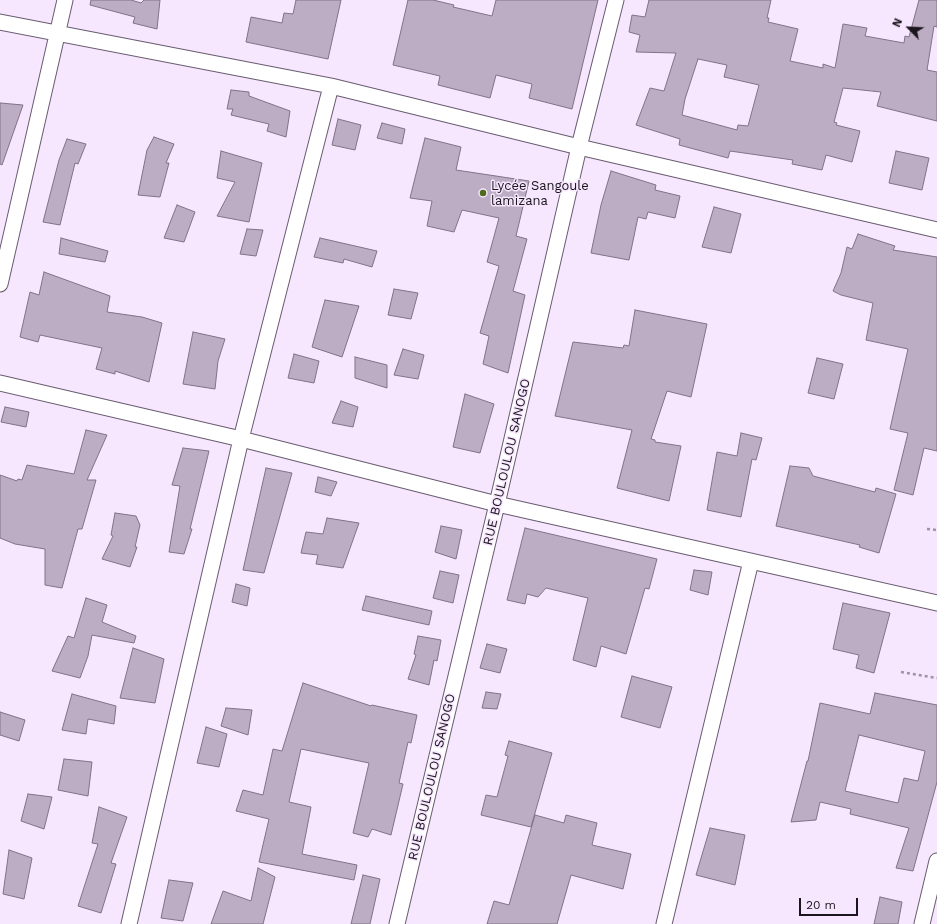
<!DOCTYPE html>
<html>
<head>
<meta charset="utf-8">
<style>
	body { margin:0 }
	#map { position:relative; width:937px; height:924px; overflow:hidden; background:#f6e6fe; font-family:"Work Sans",sans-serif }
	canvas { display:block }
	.north { position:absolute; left:889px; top:8px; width:40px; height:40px; -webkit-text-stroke:3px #f6e6fe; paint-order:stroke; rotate:294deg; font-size:11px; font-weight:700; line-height:16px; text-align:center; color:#1b151d }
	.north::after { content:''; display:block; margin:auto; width:14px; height:18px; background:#1b151d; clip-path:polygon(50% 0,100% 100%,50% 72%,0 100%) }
	.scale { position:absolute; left:799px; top:898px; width:59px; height:18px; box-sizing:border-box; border:2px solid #1b151d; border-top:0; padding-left:5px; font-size:12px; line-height:14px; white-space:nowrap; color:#1b151d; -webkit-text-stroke:3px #f6e6fe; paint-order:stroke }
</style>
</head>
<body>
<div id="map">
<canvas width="937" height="924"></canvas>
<div class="north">N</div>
<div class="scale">20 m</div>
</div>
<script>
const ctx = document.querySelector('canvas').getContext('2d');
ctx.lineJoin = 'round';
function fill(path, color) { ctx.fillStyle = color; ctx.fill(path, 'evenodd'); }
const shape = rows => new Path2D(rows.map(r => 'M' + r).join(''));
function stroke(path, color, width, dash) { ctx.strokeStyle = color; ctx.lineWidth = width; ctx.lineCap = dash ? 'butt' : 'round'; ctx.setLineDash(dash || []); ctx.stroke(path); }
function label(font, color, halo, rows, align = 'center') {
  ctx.font = font + ' "Work Sans",sans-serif'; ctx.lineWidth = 3; ctx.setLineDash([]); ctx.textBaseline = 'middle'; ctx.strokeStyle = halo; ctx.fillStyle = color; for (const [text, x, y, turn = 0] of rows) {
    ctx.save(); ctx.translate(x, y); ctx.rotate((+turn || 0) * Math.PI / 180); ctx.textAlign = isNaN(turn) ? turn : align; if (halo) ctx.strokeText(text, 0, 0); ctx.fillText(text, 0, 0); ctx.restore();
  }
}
const building = shape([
	[91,0,131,0,141,3,144,0,160,0,157,29,133,23,135,17,90,5,91,0],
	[296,0,341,0,328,59,246,42,251,17,282,23,284,13,293,14,296,0],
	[408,0,433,0,454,5,453,7,492,16,496,0,598,0,572,109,529,98,532,84,496,75,490,98,438,85,440,76,393,65,408,0],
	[649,0,771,0,767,18,769,18,768,22,798,29,790,61,823,68,823,64,835,68,843,24,867,28,865,36,904,43,905,36,909,37,919,0,937,0,937,27,934,26,927,70,937,72,937,121,877,106,881,92,843,88,834,122,837,123,836,125,860,131,852,162,826,155,822,170,792,164,793,160,730,151,728,158,679,145,680,139,636,125,650,88,664,91,676,53,636,52,640,35,629,32,632,15,645,17,649,0],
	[698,59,727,65,724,77,759,85,748,126,738,125,737,130,682,115,685,99,698,59],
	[231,90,249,92,249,96,290,111,286,137,267,131,269,124,231,115,233,109,227,109,231,90],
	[0,103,23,105,2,165,0,164,0,103],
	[338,119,361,125,355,150,332,145,338,119],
	[382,123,405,129,402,144,377,138,382,123],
	[154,137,174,144,166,163,169,163,160,197,138,195,147,150,154,137],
	[425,138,461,147,456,170,529,181,516,236,527,239,513,291,525,295,508,373,483,364,489,336,480,333,499,266,487,262,499,218,462,210,454,232,427,226,432,201,410,198,425,138],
	[67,139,86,144,78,164,75,163,60,225,43,222,59,160,67,139],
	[221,151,262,163,249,222,217,216,235,182,217,178,221,151],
	[896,151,929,158,922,190,889,183,896,151],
	[611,171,656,185,655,190,680,196,675,218,648,212,646,219,638,217,629,260,591,253,601,205,611,171],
	[177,205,195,212,184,242,164,238,177,205],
	[714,207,741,214,731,253,702,247,714,207],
	[247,229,263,230,256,256,240,254,247,229],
	[858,234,895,246,893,250,937,257,937,451,924,448,913,495,894,490,908,433,890,429,908,349,866,340,873,303,841,295,833,291,841,273,847,247,852,249,858,234],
	[61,238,108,251,105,262,59,254,61,238],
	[320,238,377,251,372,267,344,259,343,263,314,257,320,238],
	[44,272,110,296,107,312,142,317,162,323,149,382,115,371,115,374,96,369,102,348,40,335,38,342,20,337,30,292,39,295,44,272],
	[394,289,418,293,411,319,388,315,394,289],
	[325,300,359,306,342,357,312,347,325,300],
	[635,310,707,324,691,397,667,391,651,439,655,440,655,442,681,446,669,501,617,488,632,430,555,416,573,342,623,348,624,345,629,346,635,310],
	[193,332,225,339,218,361,215,389,183,384,193,332],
	[403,349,424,355,418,379,394,375,403,349],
	[294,354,319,361,314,383,288,378,294,354],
	[355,357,387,365,387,388,355,378,355,357],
	[817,358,843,364,834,399,808,393,817,358],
	[465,394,494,404,480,453,453,447,465,394],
	[341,401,358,407,353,427,332,423,341,401],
	[5,407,29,412,26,427,1,422,5,407],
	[86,430,107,435,87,480,96,480,82,529,78,529,62,588,45,585,45,549,15,544,0,538,0,475,17,481,18,479,22,480,27,465,74,474,86,430],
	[741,433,762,438,756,460,752,459,741,517,707,510,717,452,737,456,741,433],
	[183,448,209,451,190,529,192,529,184,554,169,552,180,486,172,485,183,448],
	[790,466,809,468,813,476,875,492,876,488,896,494,879,553,859,547,860,545,776,526,790,466],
	[266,468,292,473,264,573,243,570,266,468],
	[318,477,337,482,331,496,315,492,318,477],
	[115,513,136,516,140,525,135,547,137,547,130,567,102,559,113,536,111,535,115,513],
	[327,518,359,523,343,568,316,564,318,555,301,553,306,532,323,534,327,518],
	[441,526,462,530,456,559,435,552,441,526],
	[525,528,657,559,649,589,645,588,626,654,601,646,596,667,573,660,588,598,546,588,538,597,527,594,525,604,507,600,525,528],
	[694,570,712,572,708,595,690,590,694,570],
	[440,571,459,575,453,603,433,598,440,571],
	[236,584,250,588,247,606,232,602,236,584],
	[366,596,432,611,429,625,362,610,366,596],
	[86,598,107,605,102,622,136,636,134,643,92,635,88,656,80,678,52,671,68,636,74,638,86,598],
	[843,603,890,613,874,673,856,668,859,655,833,649,843,603],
	[418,636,441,640,437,661,434,660,429,685,408,679,416,655,414,654,418,636],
	[487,644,507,649,500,673,480,668,487,644],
	[133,648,164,659,155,703,120,698,133,648],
	[632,676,672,687,660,728,621,717,632,676],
	[303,683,371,706,372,705,417,715,411,743,408,742,399,783,403,784,391,835,372,829,368,837,353,833,369,763,301,749,289,802,311,807,302,854,357,865,354,880,259,862,269,819,236,811,243,790,263,795,273,749,282,751,303,683],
	[486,692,501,694,497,709,482,708,486,692],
	[875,693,937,705,937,782,913,871,896,868,909,828,850,814,851,809,820,802,816,820,791,822,807,761,808,761,820,703,870,714,875,693],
	[859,735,925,751,918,781,904,778,898,803,845,791,859,735],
	[72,694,116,706,114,724,88,719,86,734,62,730,72,694],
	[226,708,252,710,248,735,221,726,226,708],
	[0,712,25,720,19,741,0,735,0,712],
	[206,727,227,734,219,767,197,763,206,727],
	[509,741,552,753,531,827,481,815,486,795,497,797,508,756,505,755,509,741],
	[64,759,92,762,88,796,58,790,64,759],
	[28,794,52,797,44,829,21,821,28,794],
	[99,807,127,817,111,863,116,864,101,913,78,906,98,844,92,843,99,807],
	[535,815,564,823,566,815,597,823,592,845,631,854,623,889,571,875,557,924,487,924,494,901,509,905,535,815],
	[710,828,745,835,735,885,696,875,710,828],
	[9,850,32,858,24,899,3,894,9,850],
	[258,868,275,877,263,924,211,924,223,891,251,901,258,868],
	[363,875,380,879,370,924,351,924,363,875],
	[169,880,193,883,183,921,161,918,169,880],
	[880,897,902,902,898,924,874,924,880,897]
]);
fill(building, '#bcadc4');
stroke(building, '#807287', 1);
const minor = shape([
	[0,22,331,86,579,147,937,230],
	[0,284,65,0],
	[0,383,241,439,497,504,937,603],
	[129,924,241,439,331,86],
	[397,924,497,504,579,147,616,0],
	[664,924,751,561],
	[922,924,937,861]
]);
stroke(minor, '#695c70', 17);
stroke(shape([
	[927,529,937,530],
	[901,672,937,678]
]), '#9f93a5', 2.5, [3, 3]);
stroke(minor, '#fff', 15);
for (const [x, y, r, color] of [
	[483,193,4,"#506a1c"]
]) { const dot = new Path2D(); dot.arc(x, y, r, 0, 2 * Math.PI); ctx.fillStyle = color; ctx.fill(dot); stroke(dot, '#f6e6fe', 1.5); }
label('13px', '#1b151d', '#f6e6fe', [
	["Lycée Sangoule",491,186],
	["lamizana",491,201]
], 'left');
label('13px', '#1b151d', '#f6e6fe', [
	["RUE BOULOULOU SANOGO",507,462,-77],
	["RUE BOULOULOU SANOGO",432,777,-77]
]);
</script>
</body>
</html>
